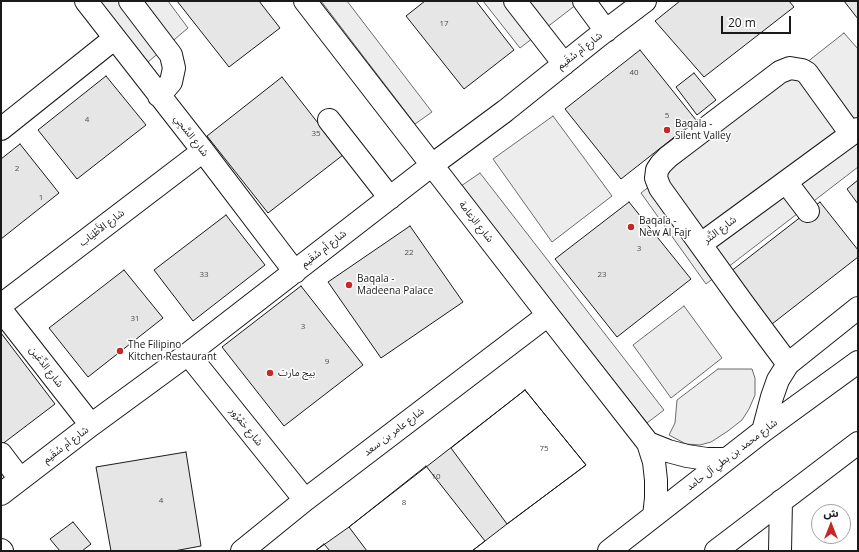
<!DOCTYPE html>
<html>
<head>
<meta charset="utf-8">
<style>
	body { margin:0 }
	#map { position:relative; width:859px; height:552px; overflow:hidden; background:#fff; font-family:"Open Sans","Noto Sans Arabic",sans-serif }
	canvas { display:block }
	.frame { position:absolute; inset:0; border:2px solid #1a1a1a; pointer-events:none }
	.north { position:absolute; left:811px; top:504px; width:40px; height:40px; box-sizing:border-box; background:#fff; border:1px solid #a3a3a3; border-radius:50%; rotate:0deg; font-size:11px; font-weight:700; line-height:16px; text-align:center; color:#1a1a1a }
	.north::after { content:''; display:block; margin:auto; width:14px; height:18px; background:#c62828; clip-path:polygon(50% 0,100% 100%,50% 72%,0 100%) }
	.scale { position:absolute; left:721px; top:16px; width:70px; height:18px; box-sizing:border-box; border:2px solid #1a1a1a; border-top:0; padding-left:5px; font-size:12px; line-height:14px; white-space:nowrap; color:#1a1a1a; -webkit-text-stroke:3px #fff; paint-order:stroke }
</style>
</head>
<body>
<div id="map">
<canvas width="859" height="552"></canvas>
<div class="frame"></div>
<div class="north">ش</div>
<div class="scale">20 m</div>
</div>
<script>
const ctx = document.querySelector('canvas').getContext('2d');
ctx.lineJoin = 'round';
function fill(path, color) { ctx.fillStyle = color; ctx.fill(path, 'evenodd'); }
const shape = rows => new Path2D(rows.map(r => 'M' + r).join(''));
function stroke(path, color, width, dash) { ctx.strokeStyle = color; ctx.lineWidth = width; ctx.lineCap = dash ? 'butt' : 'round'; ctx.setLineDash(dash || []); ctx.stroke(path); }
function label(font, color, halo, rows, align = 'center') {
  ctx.font = font + ' "Open Sans","Noto Sans Arabic",sans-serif'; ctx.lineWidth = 3; ctx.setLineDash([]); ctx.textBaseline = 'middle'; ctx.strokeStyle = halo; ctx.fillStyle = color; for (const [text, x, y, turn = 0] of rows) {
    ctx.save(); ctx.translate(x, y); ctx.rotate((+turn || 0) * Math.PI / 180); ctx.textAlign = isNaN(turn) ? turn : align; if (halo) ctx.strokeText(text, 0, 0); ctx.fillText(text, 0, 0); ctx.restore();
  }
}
const built = shape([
	[100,1,168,1,188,28,148,62,100,1],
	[321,1,347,1,432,112,415,124,321,1],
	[483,1,581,1,520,48,483,1],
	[844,33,858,49,858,167,706,284,641,193,844,33],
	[553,116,612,196,552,242,493,159,553,116],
	[480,173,664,410,647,423,461,186,480,173],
	[684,306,722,358,671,398,633,345,684,306],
	[718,369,752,369,755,378,755,395,749,409,742,420,728,431,711,442,700,445,686,444,669,435,675,423,677,400,718,369]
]);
fill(built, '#ededed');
stroke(built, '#6a6a6a', 1);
const building = shape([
	[177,1,259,1,280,28,229,67,177,1],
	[425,1,476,1,514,50,464,89,406,16,425,1],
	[680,1,789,1,794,7,704,77,655,21,680,1],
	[844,1,858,1,858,19,844,1],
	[640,50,696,120,621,179,565,109,640,50],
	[694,73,716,100,697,115,676,87,694,73],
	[106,76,146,125,77,179,38,130,106,76],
	[282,77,343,155,268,213,207,136,282,77],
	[20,144,59,193,1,239,1,159,20,144],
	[858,180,858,204,847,189,858,180],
	[629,202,691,279,617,337,555,259,629,202],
	[820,202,858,250,858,257,772,324,730,272,820,202],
	[226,215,265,265,193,321,154,270,226,215],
	[410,226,463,302,381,358,328,282,410,226],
	[124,270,163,318,88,377,49,328,124,270],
	[301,286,363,365,284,426,222,347,301,286],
	[1,333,55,404,1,445,1,333],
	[525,390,586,465,507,524,451,448,525,390],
	[525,390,586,465,507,524,472,551,315,551,349,527,525,390],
	[186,452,201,546,174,551,111,551,96,467,186,452],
	[426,466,485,541,472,551,367,551,349,527,426,466],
	[73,522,91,544,82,551,60,551,50,539,73,522],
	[324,544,330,551,315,551,324,544]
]);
fill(building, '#e6e6e6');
stroke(building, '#1a1a1a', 1);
const minor = shape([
	[86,1,203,151,295,272],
	[130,1,171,55,174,68,171,82,159,96],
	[305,1,548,315,648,443,654,462,656,480,656,498,654,516],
	[515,1,564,64],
	[584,1,606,31],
	[329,120,390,198],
	[1,129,115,38],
	[786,182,808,211],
	[701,244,858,129],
	[1,305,203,151],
	[1,310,91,425],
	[188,354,305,500],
	[788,364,742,302,660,188,656,178,657,170,661,164,668,157,780,72,790,68,802,70,807,73,851,134],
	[763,431,772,397,778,380,788,364,858,308],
	[648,443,668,451,687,456,707,459,726,459],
	[1,454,20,479],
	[1,494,91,425,188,354,432,165,505,111,600,35,645,1],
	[1,550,2,551],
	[242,551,305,500,548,315],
	[609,551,763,431,858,362],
	[716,551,858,443],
	[780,551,781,501]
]);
stroke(minor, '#1a1a1a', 24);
stroke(minor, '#fff', 22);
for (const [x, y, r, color] of [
	[667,130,4,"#c62828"],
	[631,227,4,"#c62828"],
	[349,285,4,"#c62828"],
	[120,351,4,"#c62828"],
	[270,373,4,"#c62828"]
]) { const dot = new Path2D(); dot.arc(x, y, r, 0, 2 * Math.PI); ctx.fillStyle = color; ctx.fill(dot); stroke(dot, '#fff', 1.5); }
label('8px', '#4d4d4d', null, [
	["17",444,24],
	["40",634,73],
	["5",667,116],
	["4",87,120],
	["35",316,134],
	["2",17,169],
	["1",41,198],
	["3",639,249],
	["22",409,253],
	["33",204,275],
	["23",602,275],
	["31",135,319],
	["3",303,327],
	["9",327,362],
	["75",544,449],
	["10",436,477],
	["4",161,501],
	["8",404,503]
]);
label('10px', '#1a1a1a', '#fff', [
	["شارع أم سُقَيم",580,51,-38],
	["شارع السَّجِي",191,136,52],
	["شارع الزعامة",476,222,52],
	["شارع الأَطْيَاب",102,228,-37],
	["شارع النَّثر",720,230,-37],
	["شارع أم سُقَيم",324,249,-38],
	["شارع الدِّعَين",46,367,52],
	["شارع حَمْرُور",246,427,51],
	["شارع عامر بن سعد",394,432,-37],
	["شارع أم سُقَيم",66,445,-37],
	["شارع محمد بن بطي آل حامد",732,455,-37]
]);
label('10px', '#1a1a1a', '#fff', [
	["Baqala -",675,124],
	["Silent Valley",675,136],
	["Baqala -",639,221],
	["New Al Fajr",639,233],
	["Baqala -",357,279],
	["Madeena Palace",357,291],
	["The Filipino",128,345],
	["Kitchen Restaurant",128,357],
	["بيج مارت",278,373]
], 'left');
</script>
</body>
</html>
